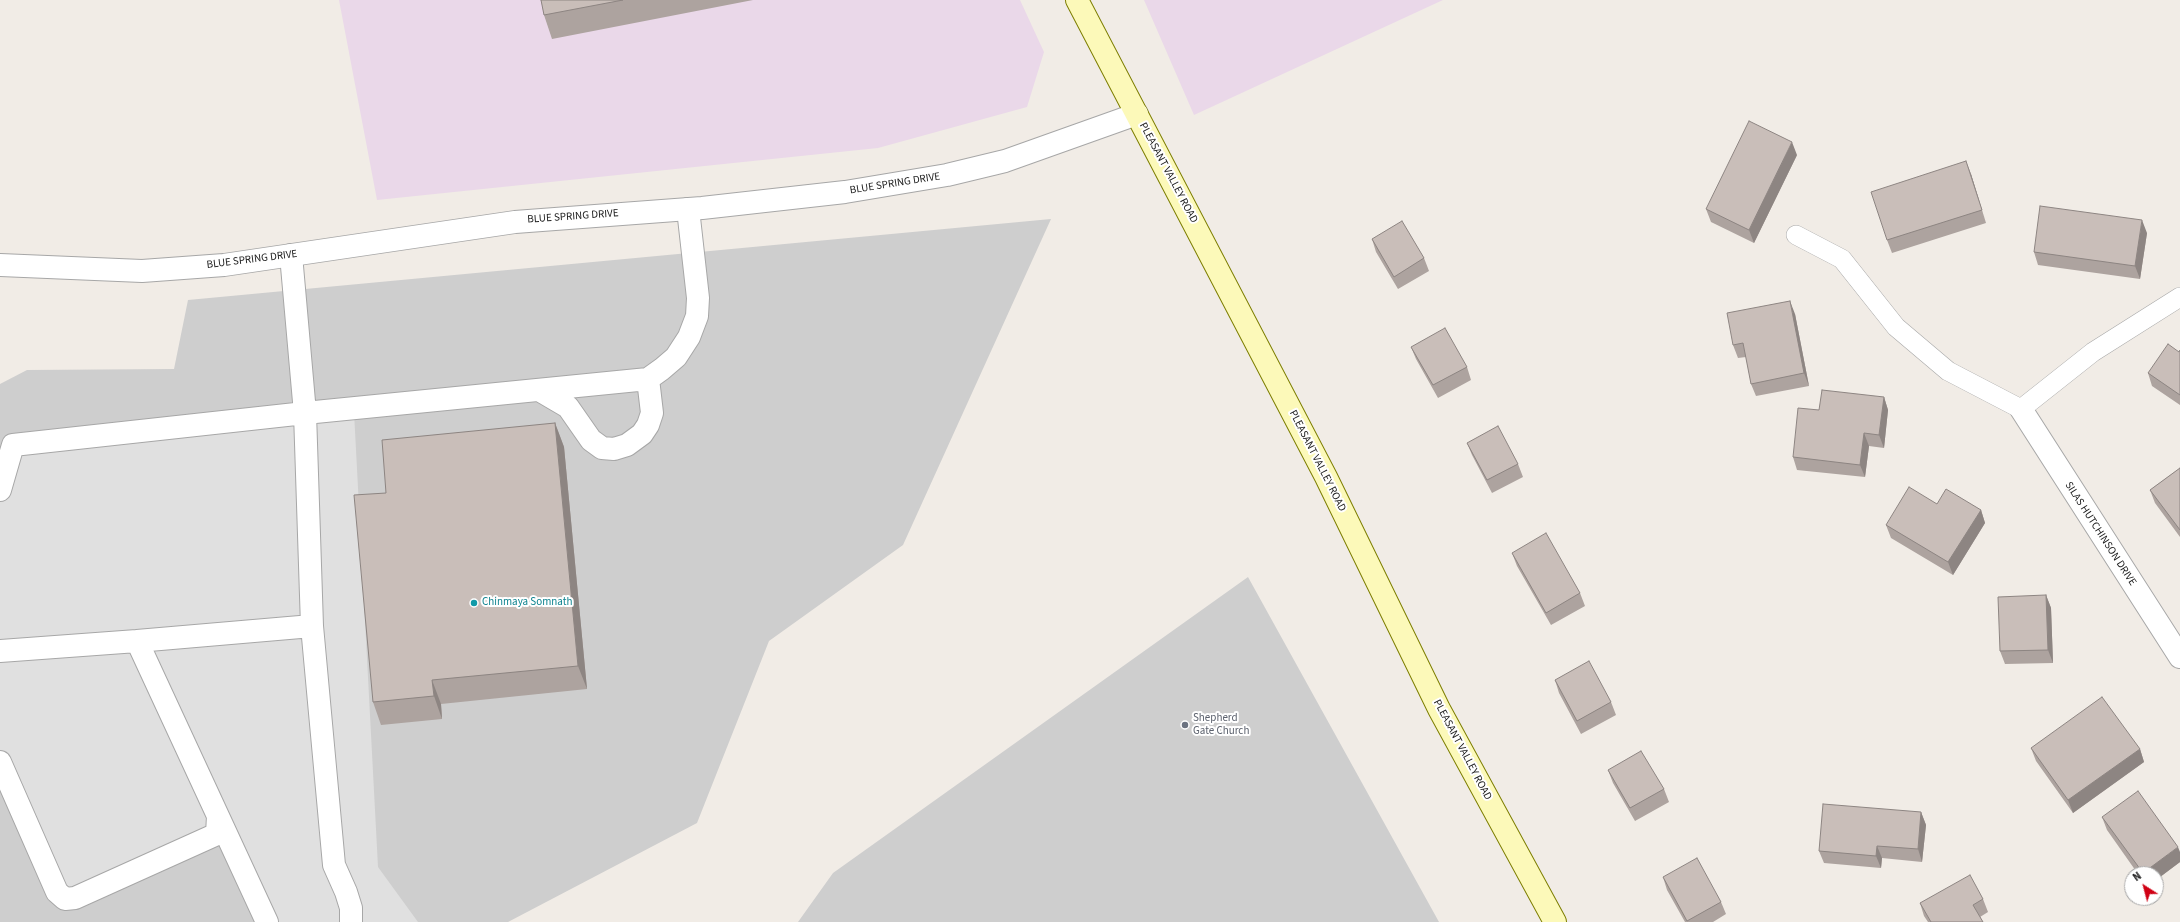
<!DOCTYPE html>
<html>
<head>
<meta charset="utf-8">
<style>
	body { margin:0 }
	#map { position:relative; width:2180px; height:922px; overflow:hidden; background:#f1ece6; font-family:"Source Sans 3",sans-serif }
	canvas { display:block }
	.north { position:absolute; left:2124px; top:866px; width:40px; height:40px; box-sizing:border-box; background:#fff; border:1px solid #a6a6a6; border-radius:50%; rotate:324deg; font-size:11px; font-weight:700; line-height:16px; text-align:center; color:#202020 }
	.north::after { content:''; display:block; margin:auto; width:14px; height:18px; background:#d00014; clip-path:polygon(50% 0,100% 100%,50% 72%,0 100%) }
</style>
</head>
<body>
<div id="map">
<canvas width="2180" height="922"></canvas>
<div class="north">N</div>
</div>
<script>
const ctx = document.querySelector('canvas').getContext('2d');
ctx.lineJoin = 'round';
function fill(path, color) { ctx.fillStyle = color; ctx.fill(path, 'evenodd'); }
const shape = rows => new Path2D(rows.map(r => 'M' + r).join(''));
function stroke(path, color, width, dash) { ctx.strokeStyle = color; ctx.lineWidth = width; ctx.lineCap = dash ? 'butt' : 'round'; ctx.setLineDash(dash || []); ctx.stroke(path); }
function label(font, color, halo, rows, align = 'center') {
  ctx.font = font + ' "Source Sans 3",sans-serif'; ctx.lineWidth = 4; ctx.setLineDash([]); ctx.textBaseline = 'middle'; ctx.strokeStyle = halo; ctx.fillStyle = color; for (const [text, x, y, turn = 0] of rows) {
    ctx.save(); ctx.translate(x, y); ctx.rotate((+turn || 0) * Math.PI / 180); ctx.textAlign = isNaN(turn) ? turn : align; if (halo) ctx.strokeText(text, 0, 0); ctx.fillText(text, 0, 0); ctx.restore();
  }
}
fill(shape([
	[339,0,1020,0,1044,52,1027,107,878,148,377,200],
	[1144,0,1443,0,1194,115]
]), '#ead8e9');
fill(shape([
	[1051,219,903,545,769,641,697,823,508,922,0,922,0,384,27,370,174,369,188,300],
	[1248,577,1439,922,798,922,833,873]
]), '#cecece');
fill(shape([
	[354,412,378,867,418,922,268,922,138,642,0,650,0,496,15,448,306,414],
	[137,643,218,825,66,897,0,760,0,652]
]), '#e0e0e0');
const service = shape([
	[1796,235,1842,259,1896,327,1948,371,2021,409,2093,352,2180,297]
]);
const minor = shape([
	[539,390,568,407,591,440,602,448,614,449,627,445,642,434,648,425,652,413,648,379],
	[2021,409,2180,657],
	[0,490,13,445,305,413,291,255],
	[312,626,334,865,346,892,351,908,351,922],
	[137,641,312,626,305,413,648,379,662,369,676,357,689,337,697,316,698,298,688,209],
	[0,651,137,641,218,816,217,834,75,898,65,899,57,892,0,762],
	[218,816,267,922]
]);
const tertiary = shape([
	[0,265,142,271,224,265,515,222,702,208,845,192,947,175,1005,161,1137,114]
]);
const secondary = shape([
	[1077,0,1326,477,1439,709,1555,922]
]);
stroke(service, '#a7a7a7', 20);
stroke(minor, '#a7a7a7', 24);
stroke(tertiary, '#a7a7a7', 24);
stroke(secondary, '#7d7e00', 24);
stroke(service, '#fff', 19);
stroke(minor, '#fff', 22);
stroke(tertiary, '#fff', 22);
stroke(secondary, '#fcf9b9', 22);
fill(shape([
	[541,0,753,0,552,39,544,15],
	[1797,155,1754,243,1711,222,1706,209],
	[1971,174,1986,223,1892,253,1887,240],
	[2147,233,2140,279,2038,265,2034,252],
	[1372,239,1424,258,1429,271,1398,289,1376,252],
	[1795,314,1809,386,1756,396,1751,384,1746,357,1738,358,1733,345],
	[1411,347,1467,367,1471,380,1438,398,1416,359],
	[2180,350,2180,405,2152,386,2148,373,2179,352],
	[1884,397,1888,410,1884,448,1869,446,1865,477,1797,470,1793,457,1819,410],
	[555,423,564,447,587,689,441,704,442,719,381,725,373,702,386,493],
	[1467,443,1518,464,1523,477,1492,493,1472,455],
	[2180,468,2180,537,2155,503,2150,490],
	[1937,504,1981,510,1985,523,1953,575,1891,538,1886,525],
	[1512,553,1580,593,1585,606,1551,625,1517,566],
	[2046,595,2051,608,2053,663,2005,664,2000,651],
	[1555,680,1611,702,1616,715,1581,734,1559,693],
	[2031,748,2140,749,2144,762,2073,813,2036,761],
	[1608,770,1664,789,1669,802,1635,821,1613,783],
	[1921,812,1926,825,1922,862,1882,858,1881,868,1824,863,1819,851],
	[2102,817,2180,862,2156,880,2156,874,2138,874,2107,830],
	[1663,877,1721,902,1726,914,1713,922,1685,922,1667,890],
	[1983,899,1988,912,1980,917,1983,922,1928,922,1924,916,1920,903]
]), '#ada39f');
fill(shape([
	[1792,142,1797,155,1754,243,1749,230],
	[1966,161,1971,174,1986,223,1982,210],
	[2142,220,2147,233,2140,279,2135,266],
	[1790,301,1795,314,1809,386,1804,373],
	[1884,397,1888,410,1884,448,1879,435],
	[555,423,564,447,587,689,578,666],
	[1864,433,1869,446,1865,477,1860,465],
	[1981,510,1985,523,1953,575,1948,562],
	[2046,595,2051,608,2053,663,2048,650],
	[432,680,441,704,442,719,434,696],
	[2140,749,2144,762,2073,813,2068,800],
	[1921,812,1926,825,1922,862,1918,849],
	[1877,846,1882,858,1881,868,1876,856],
	[2178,847,2180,852,2180,862,2156,880,2156,874,2143,874,2143,873]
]), '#8d8582');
const building = shape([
	[541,0,623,0,544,15,541,0],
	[1749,121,1792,142,1749,230,1706,209,1749,121],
	[1966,161,1982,210,1887,240,1871,192,1966,161],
	[2040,206,2142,220,2135,266,2034,252,2040,206],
	[1402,221,1424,258,1394,277,1372,239,1402,221],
	[1790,301,1804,373,1751,384,1743,343,1733,345,1727,313,1790,301],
	[1445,328,1467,367,1433,385,1411,347,1445,328],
	[2168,344,2179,352,2180,350,2180,395,2148,373,2168,344],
	[1822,390,1884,397,1879,435,1864,433,1860,465,1793,457,1798,408,1819,410,1822,390],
	[555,423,578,666,432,680,434,696,373,702,354,495,386,493,382,440,555,423],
	[1498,426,1518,464,1487,480,1467,443,1498,426],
	[2180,468,2180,530,2150,490,2180,468],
	[1909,487,1937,504,1946,489,1981,510,1948,562,1886,525,1909,487],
	[1546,533,1580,593,1546,613,1512,553,1546,533],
	[2046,595,2048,650,2000,651,1998,597,2046,595],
	[1589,661,1611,702,1577,721,1555,680,1589,661],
	[2102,697,2140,749,2068,800,2031,748,2102,697],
	[1641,751,1664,789,1630,808,1608,770,1641,751],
	[2138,791,2178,847,2143,873,2102,817,2138,791],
	[1823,804,1921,812,1918,849,1877,846,1876,856,1819,851,1823,804],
	[1697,858,1721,902,1687,921,1663,877,1697,858],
	[1970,875,1983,899,1973,905,1983,922,1931,922,1920,903,1970,875]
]);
fill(building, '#c9beb9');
stroke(building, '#8d8582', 1);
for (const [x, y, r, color] of [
	[474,603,4,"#0f9aa8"],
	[1185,725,4,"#6b7280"]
]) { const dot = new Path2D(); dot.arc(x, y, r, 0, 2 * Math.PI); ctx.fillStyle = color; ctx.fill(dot); stroke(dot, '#fff', 1.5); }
label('11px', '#202020', '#fff', [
	["PLEASANT VALLEY ROAD",1168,173,62],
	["BLUE SPRING DRIVE",895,184,-9],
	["BLUE SPRING DRIVE",573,217,-4],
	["BLUE SPRING DRIVE",252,260,-7],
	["PLEASANT VALLEY ROAD",1317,461,63],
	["SILAS HUTCHINSON DRIVE",2100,534,57],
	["PLEASANT VALLEY ROAD",1462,750,62]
]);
label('11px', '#0d838f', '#fff', [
	["Chinmaya Somnath",482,603]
], 'left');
label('11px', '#5b616d', '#fff', [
	["Shepherd",1193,719],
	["Gate Church",1193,732]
], 'left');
</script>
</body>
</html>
